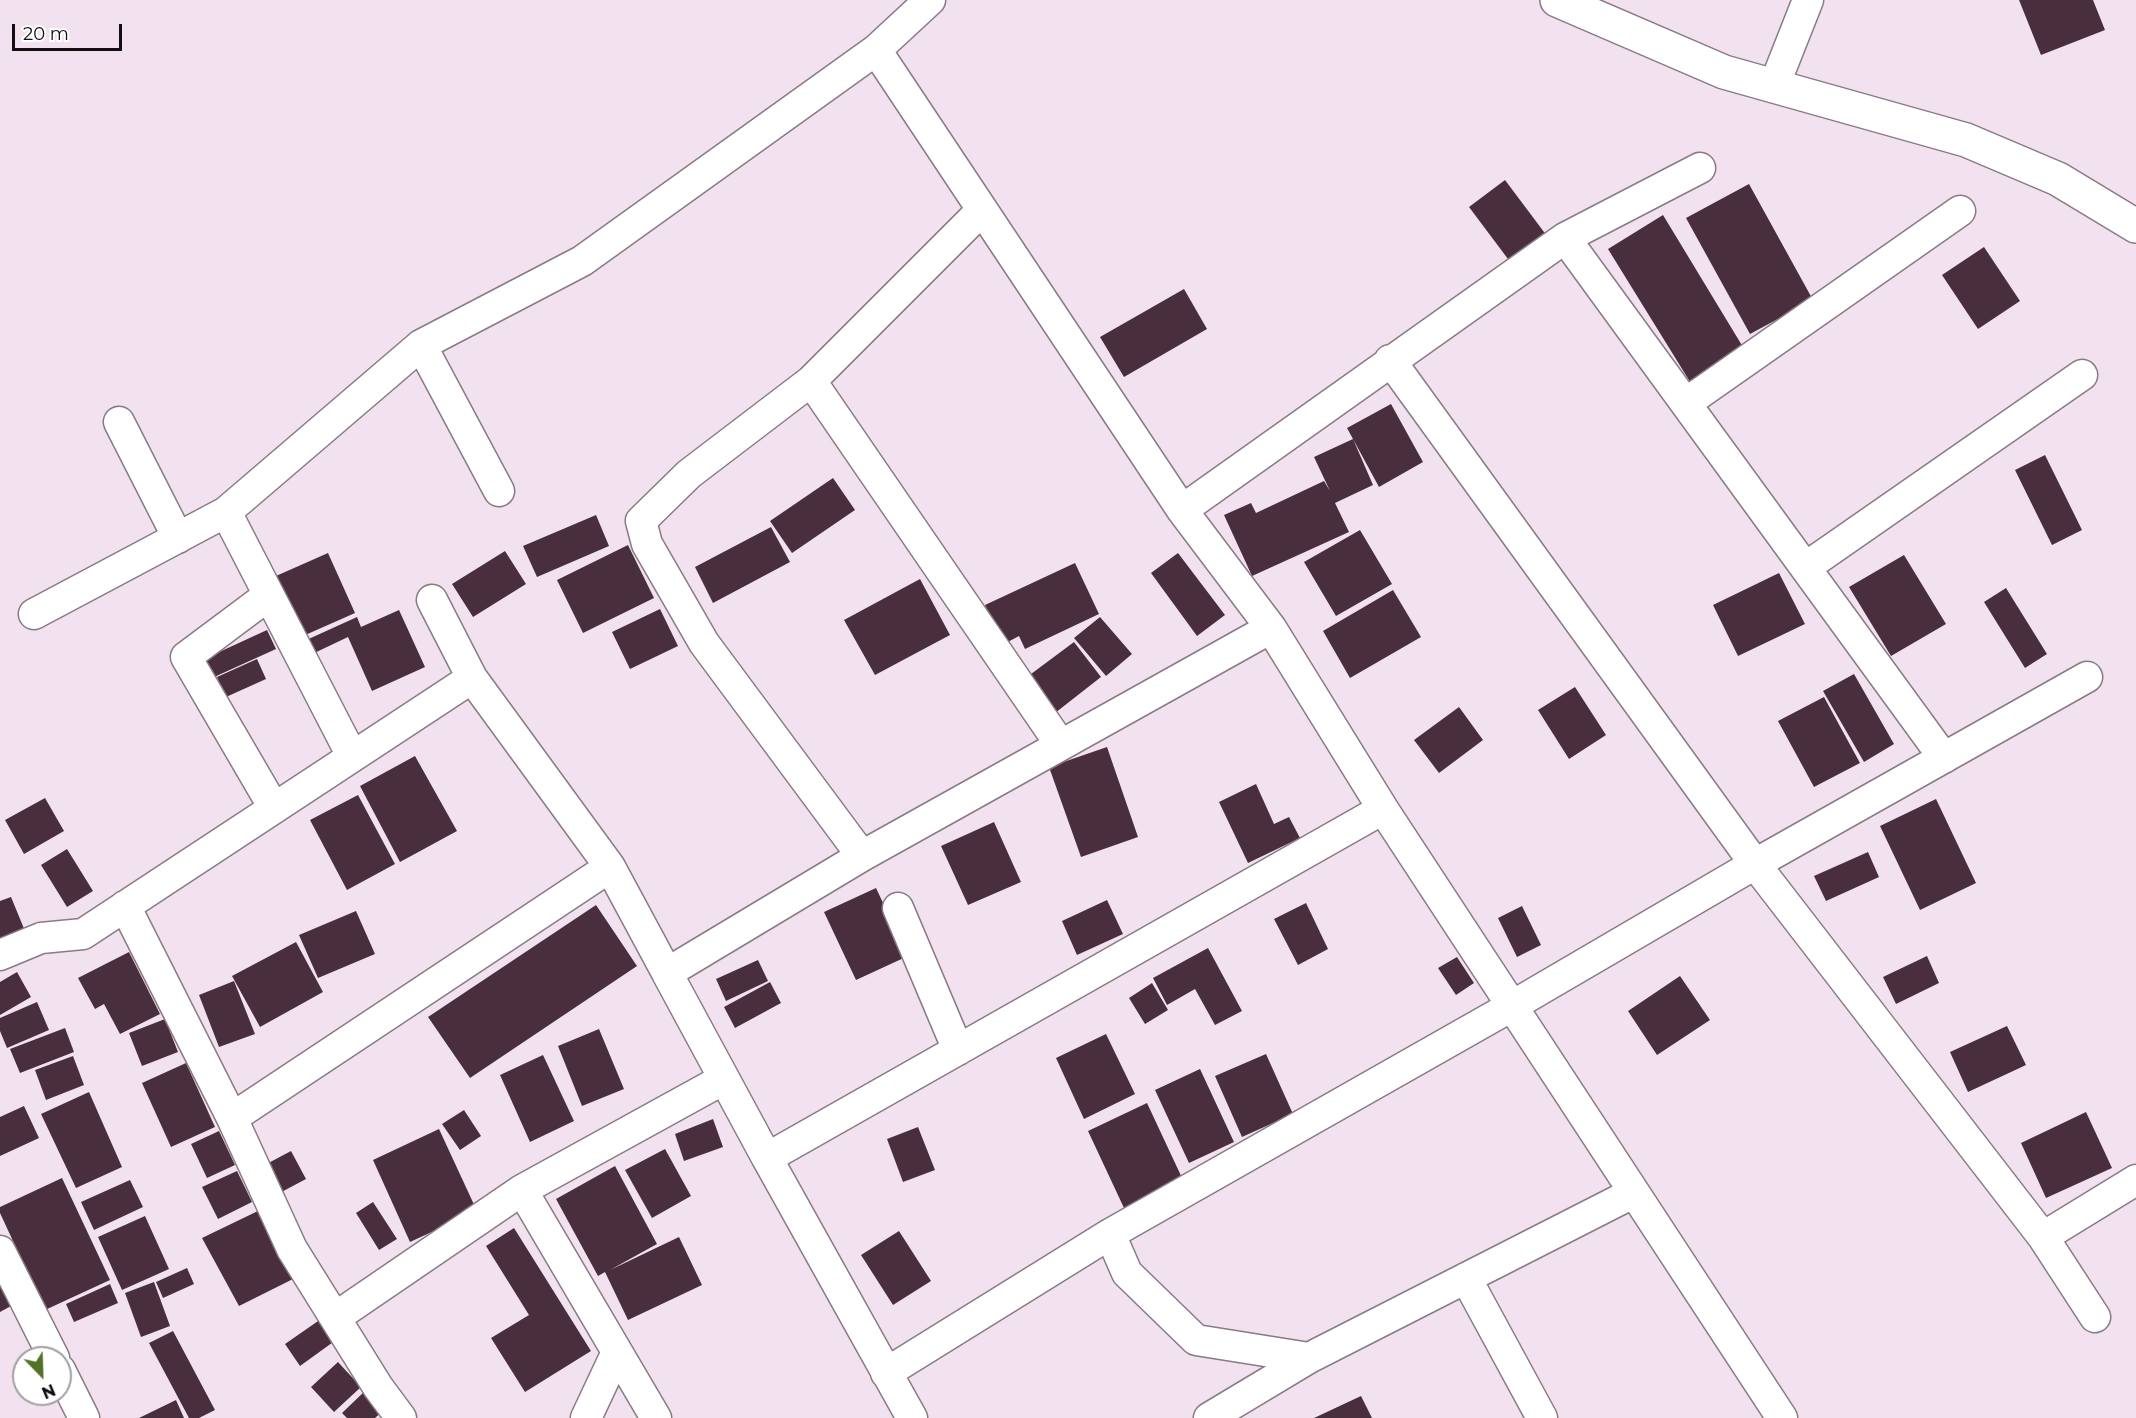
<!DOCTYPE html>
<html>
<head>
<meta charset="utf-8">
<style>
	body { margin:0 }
	#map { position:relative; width:2136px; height:1418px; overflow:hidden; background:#f2e2f0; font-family:Montserrat,sans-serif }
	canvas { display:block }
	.north { position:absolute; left:12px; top:1346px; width:60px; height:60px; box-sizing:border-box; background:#fff; border:2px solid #a19fa1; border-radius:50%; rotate:157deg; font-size:16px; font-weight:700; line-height:24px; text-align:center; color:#140e13 }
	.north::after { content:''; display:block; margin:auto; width:21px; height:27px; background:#547227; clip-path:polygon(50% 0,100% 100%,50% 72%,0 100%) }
	.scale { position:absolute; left:12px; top:24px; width:110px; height:27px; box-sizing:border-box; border:3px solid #140e13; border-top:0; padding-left:8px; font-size:18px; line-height:21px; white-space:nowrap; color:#140e13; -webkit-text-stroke:4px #fff; paint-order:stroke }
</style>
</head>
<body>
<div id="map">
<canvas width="2136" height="1418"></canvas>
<div class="north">N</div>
<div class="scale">20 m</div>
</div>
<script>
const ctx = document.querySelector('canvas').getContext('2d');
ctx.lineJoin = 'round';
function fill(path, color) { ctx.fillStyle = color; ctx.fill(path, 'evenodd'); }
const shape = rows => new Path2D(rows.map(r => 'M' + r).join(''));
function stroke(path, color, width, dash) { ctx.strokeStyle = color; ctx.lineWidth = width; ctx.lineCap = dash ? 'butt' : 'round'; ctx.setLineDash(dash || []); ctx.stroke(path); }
fill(shape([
	[2019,0,2093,0,2105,30,2041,55],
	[1505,180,1547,236,1511,263,1469,207],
	[1749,184,1813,300,1750,334,1686,218],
	[1663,215,1746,352,1692,385,1608,249],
	[1984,247,2020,301,1978,329,1942,275],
	[1184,289,1207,329,1124,377,1100,337],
	[1391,404,1423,462,1379,487,1347,428],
	[1353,439,1373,485,1335,503,1349,532,1252,576,1224,515,1251,503,1256,513,1324,481,1330,491,1314,457],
	[2045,455,2082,530,2052,545,2015,470],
	[833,478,855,510,792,553,770,521],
	[596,515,609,546,537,577,523,546],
	[771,527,790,562,713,603,695,567],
	[1360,530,1392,584,1336,616,1304,562],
	[628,545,654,598,583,633,557,580],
	[505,551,526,584,473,617,452,584],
	[328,553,355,613,303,636,276,576],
	[1178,553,1225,615,1197,636,1151,573],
	[1904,555,1946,624,1891,656,1849,587],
	[1075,563,1099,614,1025,649,1019,636,1004,644,985,605],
	[1779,573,1805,624,1738,656,1713,605],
	[920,579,950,635,875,675,844,620],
	[2006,588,2047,654,2025,668,1984,602],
	[1393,590,1421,637,1350,678,1323,631],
	[660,609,678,646,630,669,612,632],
	[399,610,425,667,372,691,348,637,308,656,302,642,357,617,361,627],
	[1100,617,1132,654,1106,676,1074,638],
	[267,630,276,649,212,678,204,659],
	[1074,642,1101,677,1055,713,1027,677],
	[257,659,266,679,226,697,217,677],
	[1854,674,1894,744,1864,762,1823,691],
	[1575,687,1606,735,1569,759,1538,710],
	[1824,697,1860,763,1814,787,1778,721],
	[1459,707,1483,740,1439,773,1414,740],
	[1107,747,1138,837,1081,857,1049,767],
	[415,756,457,831,400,862,360,786],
	[1256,784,1274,824,1289,817,1300,838,1248,863,1219,802],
	[358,795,395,864,347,890,310,820],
	[45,798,64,831,24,854,5,820],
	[1936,799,1976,883,1920,910,1880,826],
	[994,822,1021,882,968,905,941,846],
	[67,849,93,891,67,907,41,865],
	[1868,852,1879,877,1826,901,1814,876],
	[876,888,908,956,856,980,824,912],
	[11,897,25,931,0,941,0,901],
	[1107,900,1123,934,1077,955,1062,921],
	[1306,903,1328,949,1298,965,1274,919],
	[596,905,637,966,470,1078,428,1017],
	[1522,906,1541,945,1517,957,1498,918],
	[356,911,375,954,318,978,299,935],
	[296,942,323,992,260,1027,232,976],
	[1208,948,1242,1011,1215,1025,1195,989,1167,1005,1153,978],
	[129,952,160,1014,120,1034,104,1004,95,1009,78,978],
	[1927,956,1939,983,1896,1004,1883,977],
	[1457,957,1474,983,1456,995,1438,968],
	[758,960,768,981,726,1001,716,979],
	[17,972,31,997,0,1015,0,982],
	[1680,976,1710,1020,1657,1055,1628,1011],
	[234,981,255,1034,219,1047,199,995],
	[770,982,781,1003,735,1028,724,1007],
	[1152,983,1168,1010,1145,1024,1129,998],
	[37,1002,49,1030,7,1048,0,1031,0,1018],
	[165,1019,178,1052,142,1066,129,1033],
	[2007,1026,2026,1065,1968,1092,1950,1052],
	[65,1028,74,1052,20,1073,10,1049],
	[599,1029,624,1089,582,1106,558,1046],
	[1106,1034,1135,1094,1084,1119,1056,1058],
	[1266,1054,1293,1114,1242,1137,1215,1076],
	[543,1055,574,1121,530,1142,500,1075],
	[73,1056,84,1085,46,1100,35,1070],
	[186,1063,215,1127,171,1147,142,1083],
	[1200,1069,1234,1142,1189,1163,1155,1090],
	[89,1092,122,1167,76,1188,41,1114],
	[1147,1103,1183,1180,1124,1208,1088,1131],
	[24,1106,39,1138,0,1156,0,1117],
	[464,1110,481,1136,460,1150,442,1124],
	[2086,1112,2112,1168,2046,1198,2021,1143],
	[713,1119,723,1147,684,1161,675,1134],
	[918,1127,935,1170,903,1182,887,1139],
	[439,1129,477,1211,410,1242,373,1160],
	[219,1131,235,1165,207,1178,191,1144],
	[665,1149,691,1196,652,1218,625,1170],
	[291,1151,306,1179,274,1196,259,1168],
	[615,1166,657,1244,610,1270,679,1237,702,1285,628,1320,605,1272,598,1276,556,1199],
	[237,1171,252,1202,218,1219,202,1187],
	[62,1178,110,1280,45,1310,0,1213,0,1207],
	[130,1180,143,1207,94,1230,81,1202],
	[373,1202,397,1239,379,1250,356,1213],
	[260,1210,293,1279,239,1306,202,1238],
	[145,1216,169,1269,122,1290,98,1237],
	[514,1228,591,1351,525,1392,491,1338,529,1315,486,1246],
	[899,1231,931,1281,893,1305,861,1255],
	[187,1268,194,1284,163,1298,156,1282],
	[154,1282,170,1326,141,1337,125,1293],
	[0,1283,11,1306,0,1312],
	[110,1284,118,1303,74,1322,66,1304],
	[321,1319,336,1340,300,1366,285,1344],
	[173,1331,215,1410,199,1418,189,1418,149,1343],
	[338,1362,361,1387,334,1412,311,1387],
	[366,1390,384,1410,375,1418,347,1418,342,1413],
	[1361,1396,1372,1418,1314,1418],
	[176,1400,184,1418,139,1418]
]), '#492f3e');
const street = shape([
	[876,50,1182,510,1271,628,1383,809,1782,1418],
	[1774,86,1808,0],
	[1565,238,1944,758],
	[421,345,499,491],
	[1390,360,1755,864,2087,677],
	[811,381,1060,744],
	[1686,403,1960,211],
	[119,422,178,538],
	[1182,510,1565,238,1700,168],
	[226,512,352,756],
	[1806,567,2082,375],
	[269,595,186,657,274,808],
	[432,600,472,678],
	[34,614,226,512,421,345,582,261,876,50,930,0],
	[1271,628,862,856,667,973,767,1158,1383,809],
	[862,856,704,643,647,544,641,521,689,474,811,381,981,211],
	[125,906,232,1118,292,1249,378,1387,401,1418],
	[898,908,958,1050],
	[0,955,41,938,83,934,472,678,610,867,667,973],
	[232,1118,610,867],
	[767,1158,912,1418],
	[522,1190,656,1418],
	[1110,1234,1127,1273,1196,1340,1309,1358,1633,1193],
	[0,1251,54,1358],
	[1466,1278,1542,1418],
	[336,1317,522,1190,722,1080],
	[2095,1317,2043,1237,2136,1180],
	[60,1370,84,1418],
	[886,1373,1110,1234,1512,1006,1755,864,2043,1237],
	[586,1418,617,1352],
	[1209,1418,1309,1358]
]);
const secondary = shape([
	[1557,0,1724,72,1966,140,2058,179,2136,226]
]);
stroke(street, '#887a86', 33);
stroke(secondary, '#887a86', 36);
stroke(street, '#fff', 30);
stroke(secondary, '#fff', 33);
</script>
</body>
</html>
